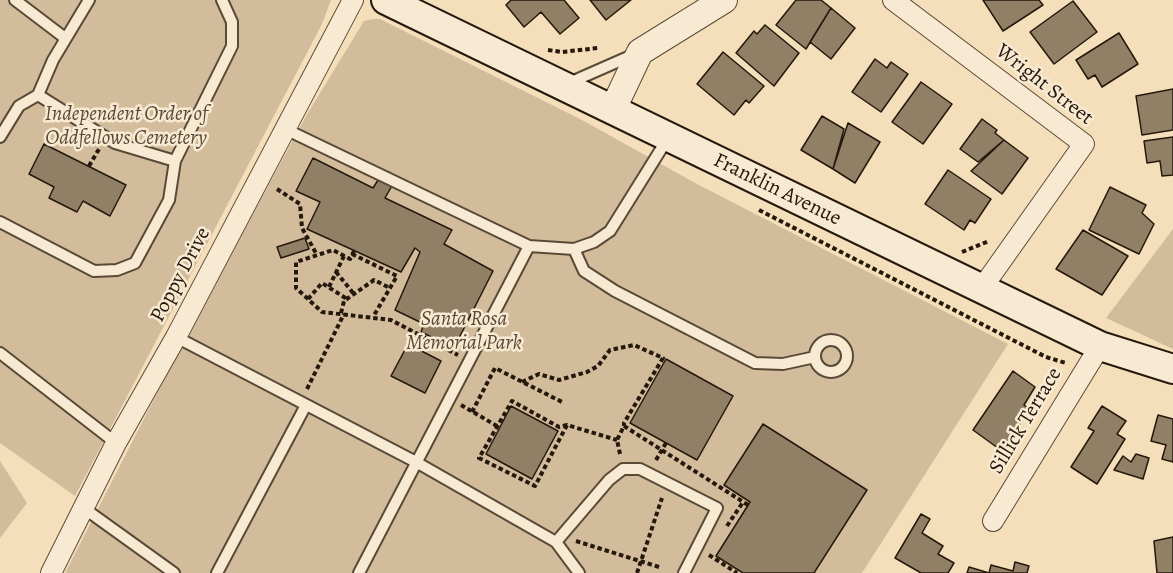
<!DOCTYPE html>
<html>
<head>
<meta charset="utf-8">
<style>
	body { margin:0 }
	canvas { display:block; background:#f5deba }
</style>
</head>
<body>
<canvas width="1173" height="573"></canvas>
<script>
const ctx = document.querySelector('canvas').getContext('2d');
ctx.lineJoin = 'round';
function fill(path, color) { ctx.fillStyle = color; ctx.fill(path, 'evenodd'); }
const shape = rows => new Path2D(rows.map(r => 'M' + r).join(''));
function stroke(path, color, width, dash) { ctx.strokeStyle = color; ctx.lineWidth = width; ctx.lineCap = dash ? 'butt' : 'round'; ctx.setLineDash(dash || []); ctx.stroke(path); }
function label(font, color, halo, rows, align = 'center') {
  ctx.font = font + ' Alegreya,serif'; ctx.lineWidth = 5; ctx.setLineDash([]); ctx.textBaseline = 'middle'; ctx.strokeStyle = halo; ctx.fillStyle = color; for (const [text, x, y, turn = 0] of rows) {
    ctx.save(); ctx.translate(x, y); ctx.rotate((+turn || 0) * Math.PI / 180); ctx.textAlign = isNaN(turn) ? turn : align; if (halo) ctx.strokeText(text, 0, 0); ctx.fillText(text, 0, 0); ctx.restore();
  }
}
fill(shape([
	[0,0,331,0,322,24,75,496,0,443],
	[373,19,380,19,582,120,697,184,1008,344,862,573,65,573,191,327,306,116,364,21],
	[1173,229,1173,349,1106,318],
	[0,461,27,503,0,538]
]), '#d2bc9c');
const building = shape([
	[511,0,564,0,579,18,560,34,541,12,524,27,506,5,511,0],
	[590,0,631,0,606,20,590,0],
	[796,0,821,0,831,8,806,49,776,25,796,0],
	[983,0,1039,0,1043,5,1003,31,983,0],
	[1073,1,1097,32,1054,64,1030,32,1073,1],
	[831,8,855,28,831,59,810,42,831,8],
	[765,25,799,53,774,86,736,53,754,31,757,34,765,25],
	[1119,33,1138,64,1102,87,1095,75,1088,79,1076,60,1119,33],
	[723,52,764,86,749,103,746,100,734,115,697,84,723,52],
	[875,59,887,68,891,62,908,74,881,112,852,92,875,59],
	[921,82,952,104,923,144,892,122,921,82],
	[1173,89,1173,130,1142,135,1136,96,1173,89],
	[822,116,844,129,833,169,801,150,822,116],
	[982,119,997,130,995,133,1004,140,978,162,960,149,982,119],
	[848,123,880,142,855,183,833,169,848,123],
	[1173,137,1173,175,1162,176,1160,161,1147,163,1144,141,1173,137],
	[1004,140,1028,158,1002,194,971,171,1004,140],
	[44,144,126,185,110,216,83,201,77,212,49,198,54,187,29,174,44,144],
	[313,158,373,188,380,177,393,184,385,198,452,230,444,244,493,271,454,348,421,332,424,324,395,310,420,252,415,248,401,272,307,229,320,202,296,191,313,158],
	[948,170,991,199,975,223,970,220,964,230,925,204,948,170],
	[1110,187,1146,205,1142,213,1154,224,1139,254,1089,230,1110,187],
	[1083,230,1128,256,1102,295,1056,269,1083,230],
	[305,238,309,249,281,258,277,247,305,238],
	[408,344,441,361,425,393,391,376,408,344],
	[666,359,733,396,697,460,630,423,666,359],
	[1013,371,1035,387,1024,405,1030,409,1002,451,973,430,1013,371],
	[511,406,558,431,532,479,486,454,511,406],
	[1102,406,1126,421,1117,434,1125,439,1097,484,1071,467,1094,431,1088,428,1102,406],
	[1158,415,1173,419,1173,462,1162,459,1166,445,1151,441,1158,415],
	[763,424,867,490,814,573,743,573,716,556,750,502,724,485,763,424],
	[1136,454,1149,458,1143,479,1114,470,1123,456,1131,462,1136,454],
	[921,514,930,519,922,533,943,546,938,554,954,563,948,573,921,573,895,558,921,514],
	[1173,537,1173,573,1157,573,1154,541,1173,537],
	[1015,562,1029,566,1027,573,967,573,969,567,989,573,991,565,1013,571,1015,562]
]);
fill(building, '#917f66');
stroke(building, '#25180c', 1.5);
const service = shape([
	[15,0,65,38],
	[569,83,635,54],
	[38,95,115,143,175,161],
	[285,129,529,246,574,249,594,242,610,231,668,138],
	[0,137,19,106,38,95,53,60,89,0],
	[0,222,94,271,117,270,135,263,169,200,175,161,232,46,232,22,222,0],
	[574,249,584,271,615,291,755,363,783,364,815,357],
	[176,337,416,462,556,542,579,573],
	'815 356a16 16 0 1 1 32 0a16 16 0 1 1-32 0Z',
	[0,353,116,443],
	[85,509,174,573],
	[556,542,609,480,623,469,640,469,717,508,684,573],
	[217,573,306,405],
	[359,573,529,246]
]);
const minor = shape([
	[893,0,1084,144,982,288],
	[993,521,1100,346],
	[51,573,116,443,176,337,353,0]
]);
const tertiary = shape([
	[613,109,640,52,724,0]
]);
const secondary = shape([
	[386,0,1100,346,1173,369]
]);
stroke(service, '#594a38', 14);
stroke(minor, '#594a38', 22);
stroke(tertiary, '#594a38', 28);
stroke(secondary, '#25180c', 32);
stroke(shape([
	[548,50,562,52,598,48],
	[89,166,99,149],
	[277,189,300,204,302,228,317,255],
	[759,210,1046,357,1066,363],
	[354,251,350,259,333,250,296,262,296,288,322,312,391,320,458,355],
	[962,252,989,241],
	[352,254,397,276,373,317],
	[336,272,354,294],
	[329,287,344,256],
	[308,299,322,283,347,299],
	[341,313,344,301,374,280,390,288],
	[522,382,539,374,559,380,587,372,598,366,610,350,634,345,663,358,624,423,624,426],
	[307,389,344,314],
	[461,405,497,426],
	[472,412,495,368,562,402],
	[567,425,535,486,479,458,512,401,559,427,567,425,617,440],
	[620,454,617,440,624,426,748,505],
	[656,460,666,443],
	[727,526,743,502],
	[576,541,659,567],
	[709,555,737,573],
	[637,573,662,498]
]), '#25180c', 4, [4.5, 3]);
stroke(service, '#f8ead2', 10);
stroke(minor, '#f8ead2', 20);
stroke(tertiary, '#f8ead2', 26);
stroke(secondary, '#f8ead2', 28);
label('21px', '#25180c', '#f8ead2', [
	["Wright Street",1044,85,38],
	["Franklin Avenue",777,190,26],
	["Poppy Drive",181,275,-62],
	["Sillick Terrace",1026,421,-59]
]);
label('italic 21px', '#594937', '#f8ead2', [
	["Independent Order of",126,115],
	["Oddfellows Cemetery",126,139],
	["Santa Rosa",464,320],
	["Memorial Park",464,344]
]);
</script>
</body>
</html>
